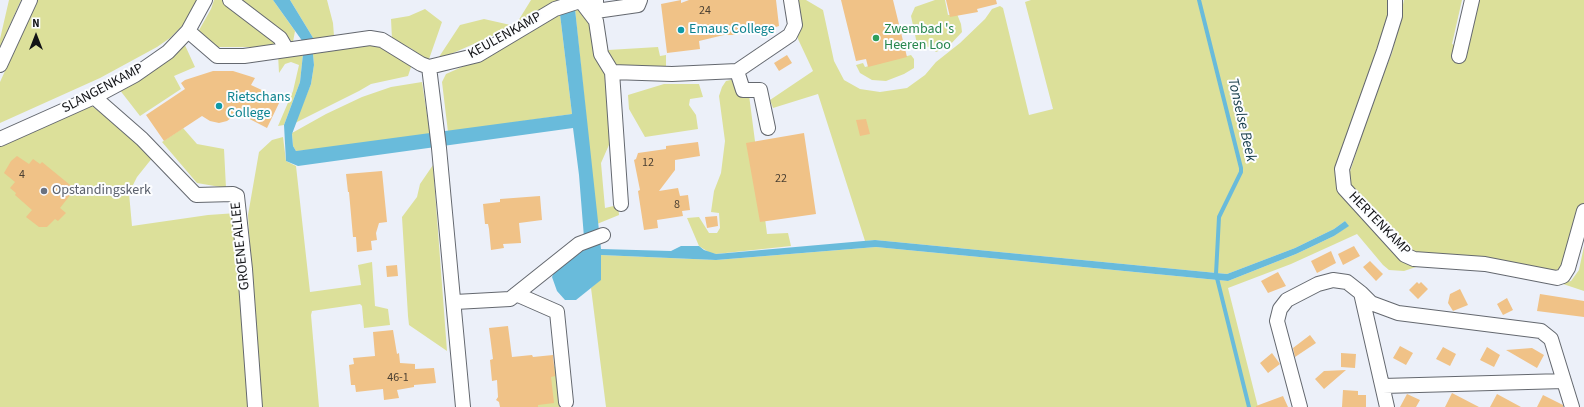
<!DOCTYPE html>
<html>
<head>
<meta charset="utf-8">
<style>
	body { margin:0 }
	#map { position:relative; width:1584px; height:407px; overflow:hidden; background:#ecf0f9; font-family:"Source Sans 3",sans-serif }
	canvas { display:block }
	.north { position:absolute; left:16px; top:16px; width:40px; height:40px; -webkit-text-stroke:3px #fcfdff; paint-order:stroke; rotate:0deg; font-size:11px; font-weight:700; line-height:16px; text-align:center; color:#121316 }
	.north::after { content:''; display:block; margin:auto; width:14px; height:18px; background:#121316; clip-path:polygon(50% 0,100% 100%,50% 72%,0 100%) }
</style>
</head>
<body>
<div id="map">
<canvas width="1584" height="407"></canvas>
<div class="north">N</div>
</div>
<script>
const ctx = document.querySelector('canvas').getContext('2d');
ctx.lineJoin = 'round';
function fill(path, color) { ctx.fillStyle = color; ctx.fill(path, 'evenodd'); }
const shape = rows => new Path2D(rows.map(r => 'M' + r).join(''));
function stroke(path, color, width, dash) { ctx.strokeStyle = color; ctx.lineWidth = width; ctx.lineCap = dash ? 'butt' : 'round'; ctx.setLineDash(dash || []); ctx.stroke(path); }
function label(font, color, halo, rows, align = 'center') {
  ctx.font = font + ' "Source Sans 3",sans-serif'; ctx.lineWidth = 4; ctx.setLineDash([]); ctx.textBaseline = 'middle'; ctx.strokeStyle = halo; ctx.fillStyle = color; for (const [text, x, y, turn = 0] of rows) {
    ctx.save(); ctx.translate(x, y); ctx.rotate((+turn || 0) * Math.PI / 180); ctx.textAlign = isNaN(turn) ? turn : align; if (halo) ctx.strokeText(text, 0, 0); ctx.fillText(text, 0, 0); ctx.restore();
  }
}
fill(shape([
	[9,0,21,0,0,47,0,39],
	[37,0,199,0,184,24,170,38,157,47,100,78,0,123,0,82],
	[214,0,222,0,277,39,276,47,216,47,198,32,211,9],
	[237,0,273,0,295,31,293,42],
	[290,0,327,0,333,23,334,36,315,41],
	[531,0,559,0,515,26,437,60,460,25,484,19,515,26],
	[796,0,806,0,823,10,834,61,844,80,860,89,880,92,907,88,925,75,936,62,960,43,985,19,992,9,1000,6,1003,8,1029,115,1053,109,1025,2,1031,0,1391,0,1388,23,1341,192,1398,258,1416,267,1404,271,1389,270,1383,265,1357,234,1291,264,1228,288,1258,407,606,407,591,288,601,279,601,255,716,260,876,247,1228,281,1296,254,1334,236,1348,226,1345,221,1334,229,1295,248,1227,274,875,240,865,241,818,94,773,108,770,100,813,71,798,39],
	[935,0,945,0,948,15,957,14,961,24,962,32,948,47,936,52,932,48,917,44,911,16,915,7],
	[1404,0,1462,0,1452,44,1462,49,1474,0,1584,0,1584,205,1561,274,1418,256,1394,240,1347,181,1375,94,1392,53],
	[425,9,442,22,428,62,412,49,392,39,391,19,409,16],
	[575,9,584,12,593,24,605,68,612,138,601,163,605,208,618,205,619,215,597,224],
	[560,14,572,114,448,132,442,82,446,74,480,59],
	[603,17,608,50,658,47,660,56,666,55,666,68,615,68,610,61,600,19],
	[184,43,195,67,174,76,181,89,140,116,119,89],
	[372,43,412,64,408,76,371,84,359,91,295,123,311,84,314,65,313,54],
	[278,54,303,54,300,82,284,125,278,126,293,91,299,65,291,62,285,64,279,73],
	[911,55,914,59,914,68,904,74,886,81,872,80,860,73,856,65,863,63,865,67],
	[735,79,749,95,767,234,788,233,791,246,716,254,710,253,699,246,687,218,699,217,709,233,717,233,720,228,719,213,711,212,714,191,721,173,725,141,719,96,722,87,726,81],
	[422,82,430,134,311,150,296,151,293,146,292,133,326,114,362,97,391,87],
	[664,84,699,84,703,97,690,99,689,105,696,115,698,129,645,137,629,109,628,95],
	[89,104,120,127,153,157,137,177,129,193,132,226,208,215,237,213,251,407,0,407,0,146],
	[183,128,197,144,224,149,226,188,197,183,162,142],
	[283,137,286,161,296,166,310,292,361,285,358,265,372,262,375,306,388,309,390,325,364,328,362,306,360,304,312,311,311,315,319,407,259,407,248,215,259,152,272,140],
	[433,165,447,351,409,325,408,316,402,217,417,197,420,184],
	[1584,246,1584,291,1560,283,1571,281,1579,270],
	[559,366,563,407,514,407,549,367]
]), '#dce09a');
fill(shape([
	[273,0,290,0,315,41,303,42],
	[575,9,601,249,671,251,681,246,699,246,704,250,716,254,875,240,1227,274,1295,248,1334,229,1345,221,1349,226,1334,236,1296,254,1228,281,876,247,716,260,601,255,601,280,576,300,565,300,557,291,552,277,556,268,571,255,585,250,579,175,573,128,298,166,286,161,284,125,300,82,303,54,313,54,314,65,311,84,292,134,293,146,296,151,572,114,560,14]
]), '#69bbdb');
stroke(shape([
	[1199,0,1241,168,1241,172,1219,217,1216,274,1249,407]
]), '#69bbdb', 4);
fill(shape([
	[681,0,681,3,689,0,776,0,779,26,761,32,742,32,737,35,724,35,699,41,700,49,667,53,661,4],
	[841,0,893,0,907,57,868,67,866,59,856,61],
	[946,0,996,0,997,4,977,9,978,12,950,17],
	[787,55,792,63,779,71,774,63],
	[213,71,233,71,249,76,255,78,251,85,281,99,267,128,238,113,227,121,219,123,210,121,202,116,164,141,146,115,185,89,181,83,185,80],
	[866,119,870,134,860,136,856,120],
	[804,133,816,214,760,222,746,143],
	[698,142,700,156,675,160,675,170,659,191,678,188,680,196,688,195,690,210,682,211,683,216,657,220,658,228,644,230,638,191,640,190,634,160,636,159,638,153,666,149,666,146],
	[17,156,29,164,33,159,40,164,42,162,75,189,60,208,66,213,58,221,55,219,47,227,39,227,26,217,32,210,15,195,16,193,10,188,15,182,4,173,11,161],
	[382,171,387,222,379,223,376,233,377,240,371,241,372,250,357,252,356,237,353,237,349,192,348,192,346,174],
	[540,196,542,220,519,223,521,243,503,244,504,248,491,250,489,229,488,224,485,224,483,204,500,202,500,199],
	[717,216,718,226,707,228,705,217],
	[1354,246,1360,256,1343,265,1338,254],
	[1331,251,1336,263,1317,273,1311,261],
	[1370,261,1383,274,1376,281,1363,267],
	[397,265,398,276,387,277,386,266],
	[1278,272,1286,286,1268,293,1261,281],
	[1417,282,1419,284,1421,282,1428,289,1418,299,1409,290],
	[1460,289,1468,305,1453,311,1448,303,1450,294],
	[1540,294,1584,301,1584,317,1537,311],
	[1507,298,1513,310,1503,315,1497,304],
	[508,326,512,357,532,355,533,357,553,355,555,376,551,377,554,403,538,405,538,407,500,407,499,402,496,400,498,397,497,380,492,381,490,360,493,359,489,328],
	[393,330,397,354,399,353,400,363,415,364,415,369,434,368,436,383,414,385,414,387,397,390,399,398,384,400,383,389,356,392,355,385,351,385,349,365,354,364,353,358,375,356,373,332],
	[1310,335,1316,343,1295,357,1293,348],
	[1400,346,1413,353,1406,365,1393,358],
	[1443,347,1456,354,1450,366,1436,359],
	[1487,347,1500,355,1494,367,1480,360],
	[1532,348,1544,355,1537,368,1506,350],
	[1272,353,1280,364,1268,373,1260,363],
	[1341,353,1356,354,1355,368,1341,367],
	[1346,370,1324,389,1315,379,1324,371],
	[1343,390,1358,391,1358,395,1366,395,1366,407,1342,407],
	[1452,393,1479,407,1445,407],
	[1407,394,1420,400,1416,407,1400,407],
	[1497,394,1521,407,1490,407],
	[1543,395,1563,405,1563,407,1537,407],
	[1283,396,1288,407,1256,407,1256,406]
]), '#f0c287');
const minor = shape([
	[230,0,280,38,287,50],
	[580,0,596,21,601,54,612,72,672,74,737,71,790,35,795,25,791,0],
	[596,0,596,11,638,5,640,0],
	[1395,0,1395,16,1384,51,1342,169,1344,188,1405,255,1414,259,1485,264,1557,278,1563,276,1568,268,1584,211],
	[188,31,217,56,244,56,370,38,382,40,421,64,429,67],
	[1459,56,1472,0],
	[0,65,30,0],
	[429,67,439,148,463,407],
	[429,67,478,55,555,9,580,1,595,0],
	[737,71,743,90,760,90,768,128],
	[612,72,621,204],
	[94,97,142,139,196,195,233,194,237,196,245,269,255,407],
	[0,139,94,97,135,75,168,52,188,31,205,0],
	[1361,293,1387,407],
	[516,294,557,312,566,402],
	[455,302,510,299,579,244,603,235],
	[1383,386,1564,381],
	[1300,407,1277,321,1280,309,1287,300,1318,284,1333,280,1347,282,1361,293,1371,303,1398,313,1541,331,1551,339,1572,407]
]);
stroke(minor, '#64686f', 16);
stroke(minor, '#fff', 14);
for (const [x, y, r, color] of [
	[681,30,4,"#0f9aa8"],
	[876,38,4,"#2e9e5b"],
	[219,106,4,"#0f9aa8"],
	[44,191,4,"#6b7280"]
]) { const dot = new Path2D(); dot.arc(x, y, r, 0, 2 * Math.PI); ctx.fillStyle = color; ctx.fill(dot); stroke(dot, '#fcfdff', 1.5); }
label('12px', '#4a3f32', null, [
	["24",705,11],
	["12",648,163],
	["4",22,175],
	["22",781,179],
	["8",677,205],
	["46-1",398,378]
]);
label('14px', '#0d838f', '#fcfdff', [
	["Emaus College",689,30],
	["Rietschans",227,98],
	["College",227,114]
], 'left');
label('14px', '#27864d', '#fcfdff', [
	["Zwembad 's",884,30],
	["Heeren Loo",884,46]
], 'left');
label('14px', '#121316', '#fcfdff', [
	["KEULENKAMP",505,36,-29],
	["SLANGENKAMP",103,89,-28],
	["HERTENKAMP",1379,224,46],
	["GROENE ALLEE",241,246,-96]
]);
label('14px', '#5b616d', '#fcfdff', [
	["Opstandingskerk",52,191]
], 'left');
label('italic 15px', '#153b49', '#fcfdff', [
	["Tonselse Beek",1241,120,77]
]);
</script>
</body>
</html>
